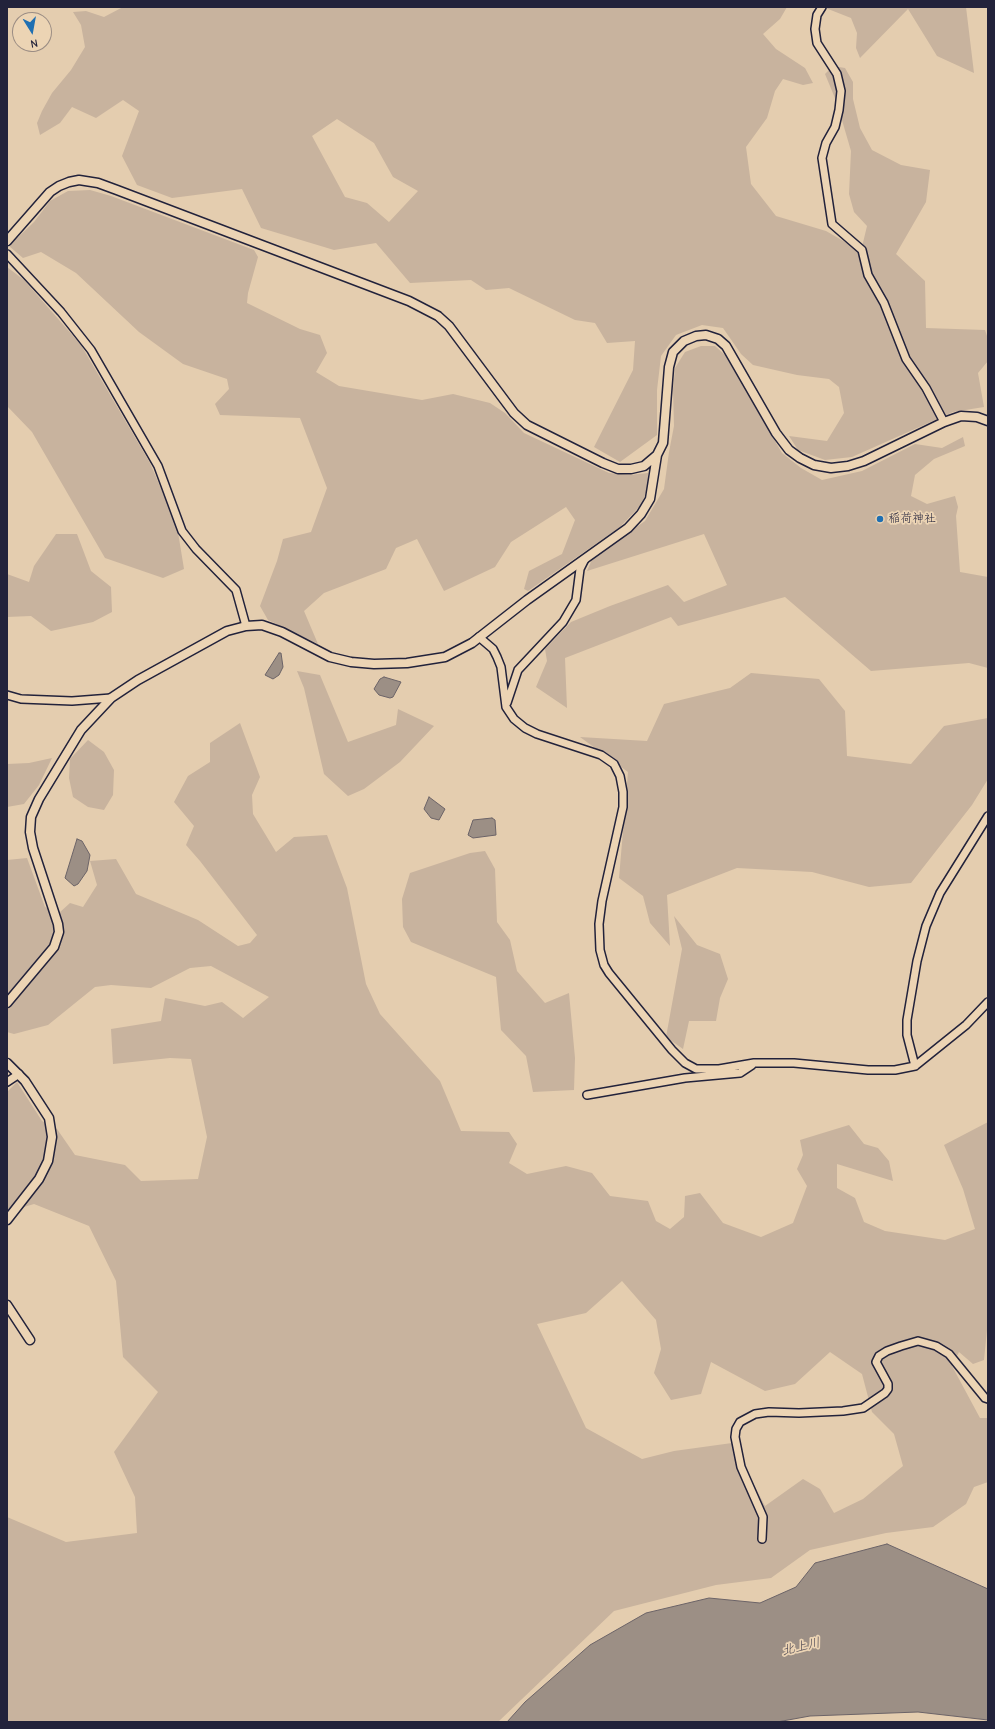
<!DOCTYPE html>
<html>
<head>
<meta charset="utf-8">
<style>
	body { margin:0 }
	#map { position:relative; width:995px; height:1729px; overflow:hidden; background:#e4cdaf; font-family:"Comic Neue",sans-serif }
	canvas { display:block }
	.frame { position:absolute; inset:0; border:8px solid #22223b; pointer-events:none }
	.north { position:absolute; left:12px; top:12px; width:40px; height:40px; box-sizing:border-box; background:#ecd4b4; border:1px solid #9b8d84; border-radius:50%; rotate:169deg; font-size:11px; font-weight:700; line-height:16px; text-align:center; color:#22223b }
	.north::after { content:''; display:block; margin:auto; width:14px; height:18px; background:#1f6fb2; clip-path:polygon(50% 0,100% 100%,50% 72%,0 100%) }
</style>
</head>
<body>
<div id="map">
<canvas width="995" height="1729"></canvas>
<div class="frame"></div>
<div class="north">N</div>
</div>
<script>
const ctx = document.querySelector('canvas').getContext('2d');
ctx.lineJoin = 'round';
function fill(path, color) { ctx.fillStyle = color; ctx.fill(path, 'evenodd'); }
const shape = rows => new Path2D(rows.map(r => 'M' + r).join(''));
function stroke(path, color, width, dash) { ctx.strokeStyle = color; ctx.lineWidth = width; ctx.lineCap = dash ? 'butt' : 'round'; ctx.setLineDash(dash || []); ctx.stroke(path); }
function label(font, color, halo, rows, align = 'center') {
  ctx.font = font + ' "Comic Neue","Klee One",sans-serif'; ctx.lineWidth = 3.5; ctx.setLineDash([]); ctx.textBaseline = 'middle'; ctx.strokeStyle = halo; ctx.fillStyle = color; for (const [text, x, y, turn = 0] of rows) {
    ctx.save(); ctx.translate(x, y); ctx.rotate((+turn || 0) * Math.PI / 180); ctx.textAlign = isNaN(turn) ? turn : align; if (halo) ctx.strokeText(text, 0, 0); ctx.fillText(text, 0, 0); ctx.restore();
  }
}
fill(shape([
	[123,7,787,7,780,19,763,34,776,49,805,68,813,83,803,85,783,79,775,91,767,118,746,147,751,184,776,216,826,231,861,251,867,226,854,212,849,194,851,151,837,103,825,74,833,66,845,68,853,82,853,99,860,128,872,150,901,165,930,170,926,202,896,254,925,281,926,328,985,330,988,339,988,361,978,373,984,407,953,412,852,457,825,460,798,450,789,436,827,441,844,413,839,387,829,379,797,375,753,365,741,354,723,328,702,325,676,335,661,356,657,390,657,435,620,462,594,447,633,370,635,341,607,343,595,323,575,320,509,288,486,290,471,280,410,283,376,243,334,250,261,228,242,189,172,198,137,185,122,156,139,111,123,100,96,118,72,107,60,123,40,135,37,123,42,111,52,93,71,70,85,47,81,25,73,12,86,11,104,17],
	[337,119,374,143,393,177,418,191,389,222,367,203,345,197,312,136],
	[823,7,966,7,974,73,937,56,908,9,860,58,856,48,857,33,851,18],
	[90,190,111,196,254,250,258,257,248,293,247,303,300,329,320,335,327,353,316,372,339,386,422,400,453,394,490,403,505,413,524,433,609,473,629,475,648,473,649,485,641,505,620,527,528,591,524,589,529,571,562,554,575,520,566,507,511,542,495,567,444,591,417,539,396,548,386,569,324,593,304,611,318,644,268,620,260,606,277,561,283,539,311,532,327,488,300,418,220,415,215,404,229,389,227,379,183,364,139,332,76,273,41,252,23,258,9,246,34,222,50,201,68,191],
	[7,267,24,280,81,345,150,463,177,526,184,569,163,578,105,558,32,432,7,406],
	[701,346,715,346,725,355,782,453,801,468,822,480,862,471,915,444,942,448,963,437,965,446,934,459,915,475,911,496,927,504,955,496,958,507,956,516,960,572,988,577,988,668,969,663,871,671,785,597,678,626,671,617,565,658,567,708,536,687,547,661,545,649,571,622,610,606,668,585,684,602,727,585,704,534,587,571,593,557,645,521,664,489,669,452,674,426,673,389,675,368,685,352],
	[56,534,77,534,91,571,111,587,112,612,93,622,51,631,31,616,7,617,7,574,29,582,34,566],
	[297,671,320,675,348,742,396,725,398,709,434,726,400,762,364,789,348,796,324,774,304,688],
	[751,673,819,679,845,711,847,756,911,764,944,726,988,718,988,779,972,805,911,883,869,887,812,872,737,868,667,895,670,946,650,923,643,896,619,878,628,772,580,737,647,741,664,704,730,688],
	[240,723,260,777,252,795,253,814,276,852,294,837,327,835,347,888,366,984,380,1014,440,1081,461,1131,509,1132,517,1144,509,1163,527,1174,566,1166,592,1173,610,1196,648,1201,656,1221,670,1229,684,1217,685,1196,700,1193,723,1223,761,1237,793,1223,807,1186,797,1169,803,1155,800,1140,849,1125,864,1144,878,1148,889,1161,893,1181,837,1164,837,1188,855,1198,864,1222,885,1231,945,1240,975,1229,963,1189,944,1145,988,1122,988,1320,984,1360,973,1364,959,1352,952,1366,980,1418,988,1418,988,1482,974,1487,966,1504,933,1527,886,1533,810,1550,771,1578,716,1585,614,1611,498,1722,7,1722,7,1517,66,1542,137,1533,135,1497,114,1452,158,1392,123,1357,116,1281,89,1226,34,1204,7,1212,7,1092,17,1082,42,1121,57,1129,75,1155,125,1165,141,1181,198,1179,207,1137,191,1059,170,1058,113,1064,111,1029,161,1021,165,998,205,1006,222,1002,243,1018,269,997,211,966,190,968,151,988,111,985,95,987,48,1025,14,1034,7,1032,7,860,27,858,45,907,59,913,70,903,83,907,97,885,90,861,116,859,136,894,198,920,238,946,250,943,257,935,200,861,186,845,194,826,174,802,188,776,210,762,210,743],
	[622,1281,656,1320,661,1349,654,1373,671,1400,701,1394,711,1362,765,1391,795,1384,830,1352,862,1374,872,1412,894,1434,903,1466,863,1499,834,1513,820,1489,803,1479,765,1506,732,1443,674,1451,642,1459,586,1428,537,1324,586,1313],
	[88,740,104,752,114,770,113,795,104,810,88,807,73,797,69,778,70,759],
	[52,758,39,785,24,804,7,807,7,764,29,763],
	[485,851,495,869,497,922,510,940,517,971,545,1003,569,993,575,1058,574,1090,533,1092,526,1056,501,1030,496,977,411,942,403,927,402,899,410,873,470,853],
	[674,916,697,945,720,954,728,979,720,998,716,1021,689,1021,683,1049,666,1037,682,949]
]), '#c8b39e');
const water = shape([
	[279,653,281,653,283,667,279,675,273,679,265,675,279,653],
	[384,677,401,682,393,697,390,698,379,695,374,689,380,679,384,677],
	[429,797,445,809,439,820,431,818,424,809,429,797],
	[492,818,495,820,496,835,473,838,468,835,473,820,492,818],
	[77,839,82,841,90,855,87,871,78,884,74,886,65,878,77,839],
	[887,1544,988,1589,988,1720,918,1712,810,1716,777,1722,507,1722,525,1702,590,1645,646,1613,709,1598,760,1603,796,1587,815,1563,887,1544]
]);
fill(water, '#9c8f85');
stroke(water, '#6b6367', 1);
const minor = shape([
	[822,7,817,15,815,29,817,43,837,74,841,91,839,110,835,127,826,143,822,158,832,224,862,250,868,275,884,303,906,359,926,388,944,422],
	[7,254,61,312,91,350,158,466,182,531,196,549,236,590,246,626],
	[479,637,493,649,497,657,501,667,506,707,514,719,525,728,537,734,601,755,614,764,620,776,623,792,623,807,602,901,599,924,600,950,604,965,609,973,672,1050,685,1063,696,1069,719,1069,754,1063,794,1063,868,1070,895,1070,915,1066,966,1025,988,1002],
	[7,695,21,699,72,701,111,698],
	[507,703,518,670,563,622,576,600,580,569,585,559],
	[915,1066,907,1035,907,1020,917,961,926,926,940,893,988,816],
	[7,1082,19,1074],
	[587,1095,685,1078,740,1073,752,1065],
	[762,1539,763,1517,741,1467,735,1437,736,1429,740,1422,755,1414,769,1412,799,1413,843,1411,863,1408,885,1393,888,1389,888,1384,876,1362,879,1356,887,1351,901,1346,918,1341,936,1346,949,1354,985,1398,988,1399]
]);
const tertiary = shape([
	[7,241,50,192,59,186,69,182,79,180,98,183,117,190,409,301,438,316,449,326,514,413,527,425,603,463,618,469,631,469,644,466,657,455,663,443,669,367,673,352,684,341,696,336,706,335,718,339,726,346,776,433,789,450,800,458,814,465,831,468,848,466,864,461,944,422,961,416,977,417,988,421],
	[7,1003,54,947,59,932,58,924,33,848,30,832,31,817,39,799,81,730,111,698,138,680,227,631,246,626,262,625,282,632,330,657,351,662,374,664,407,663,445,657,472,643,527,600,628,528,641,514,650,499,657,455],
	[7,1063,25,1081,49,1118,52,1137,48,1161,39,1179,7,1220],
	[7,1305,30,1340]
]);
stroke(minor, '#22223b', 10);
stroke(tertiary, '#22223b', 11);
stroke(minor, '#ecd4b4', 7);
stroke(tertiary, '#ecd4b4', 8);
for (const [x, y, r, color] of [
	[880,519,4,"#1f6fb2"]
]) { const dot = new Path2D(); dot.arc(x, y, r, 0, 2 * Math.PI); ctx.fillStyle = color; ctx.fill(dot); stroke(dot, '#ecd4b4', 1.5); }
label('12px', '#22223b', '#ecd4b4', [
	["稲荷神社",888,519]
], 'left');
label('italic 13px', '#474351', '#ecd4b4', [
	["北上川",801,1647,-13]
]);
</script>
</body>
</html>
